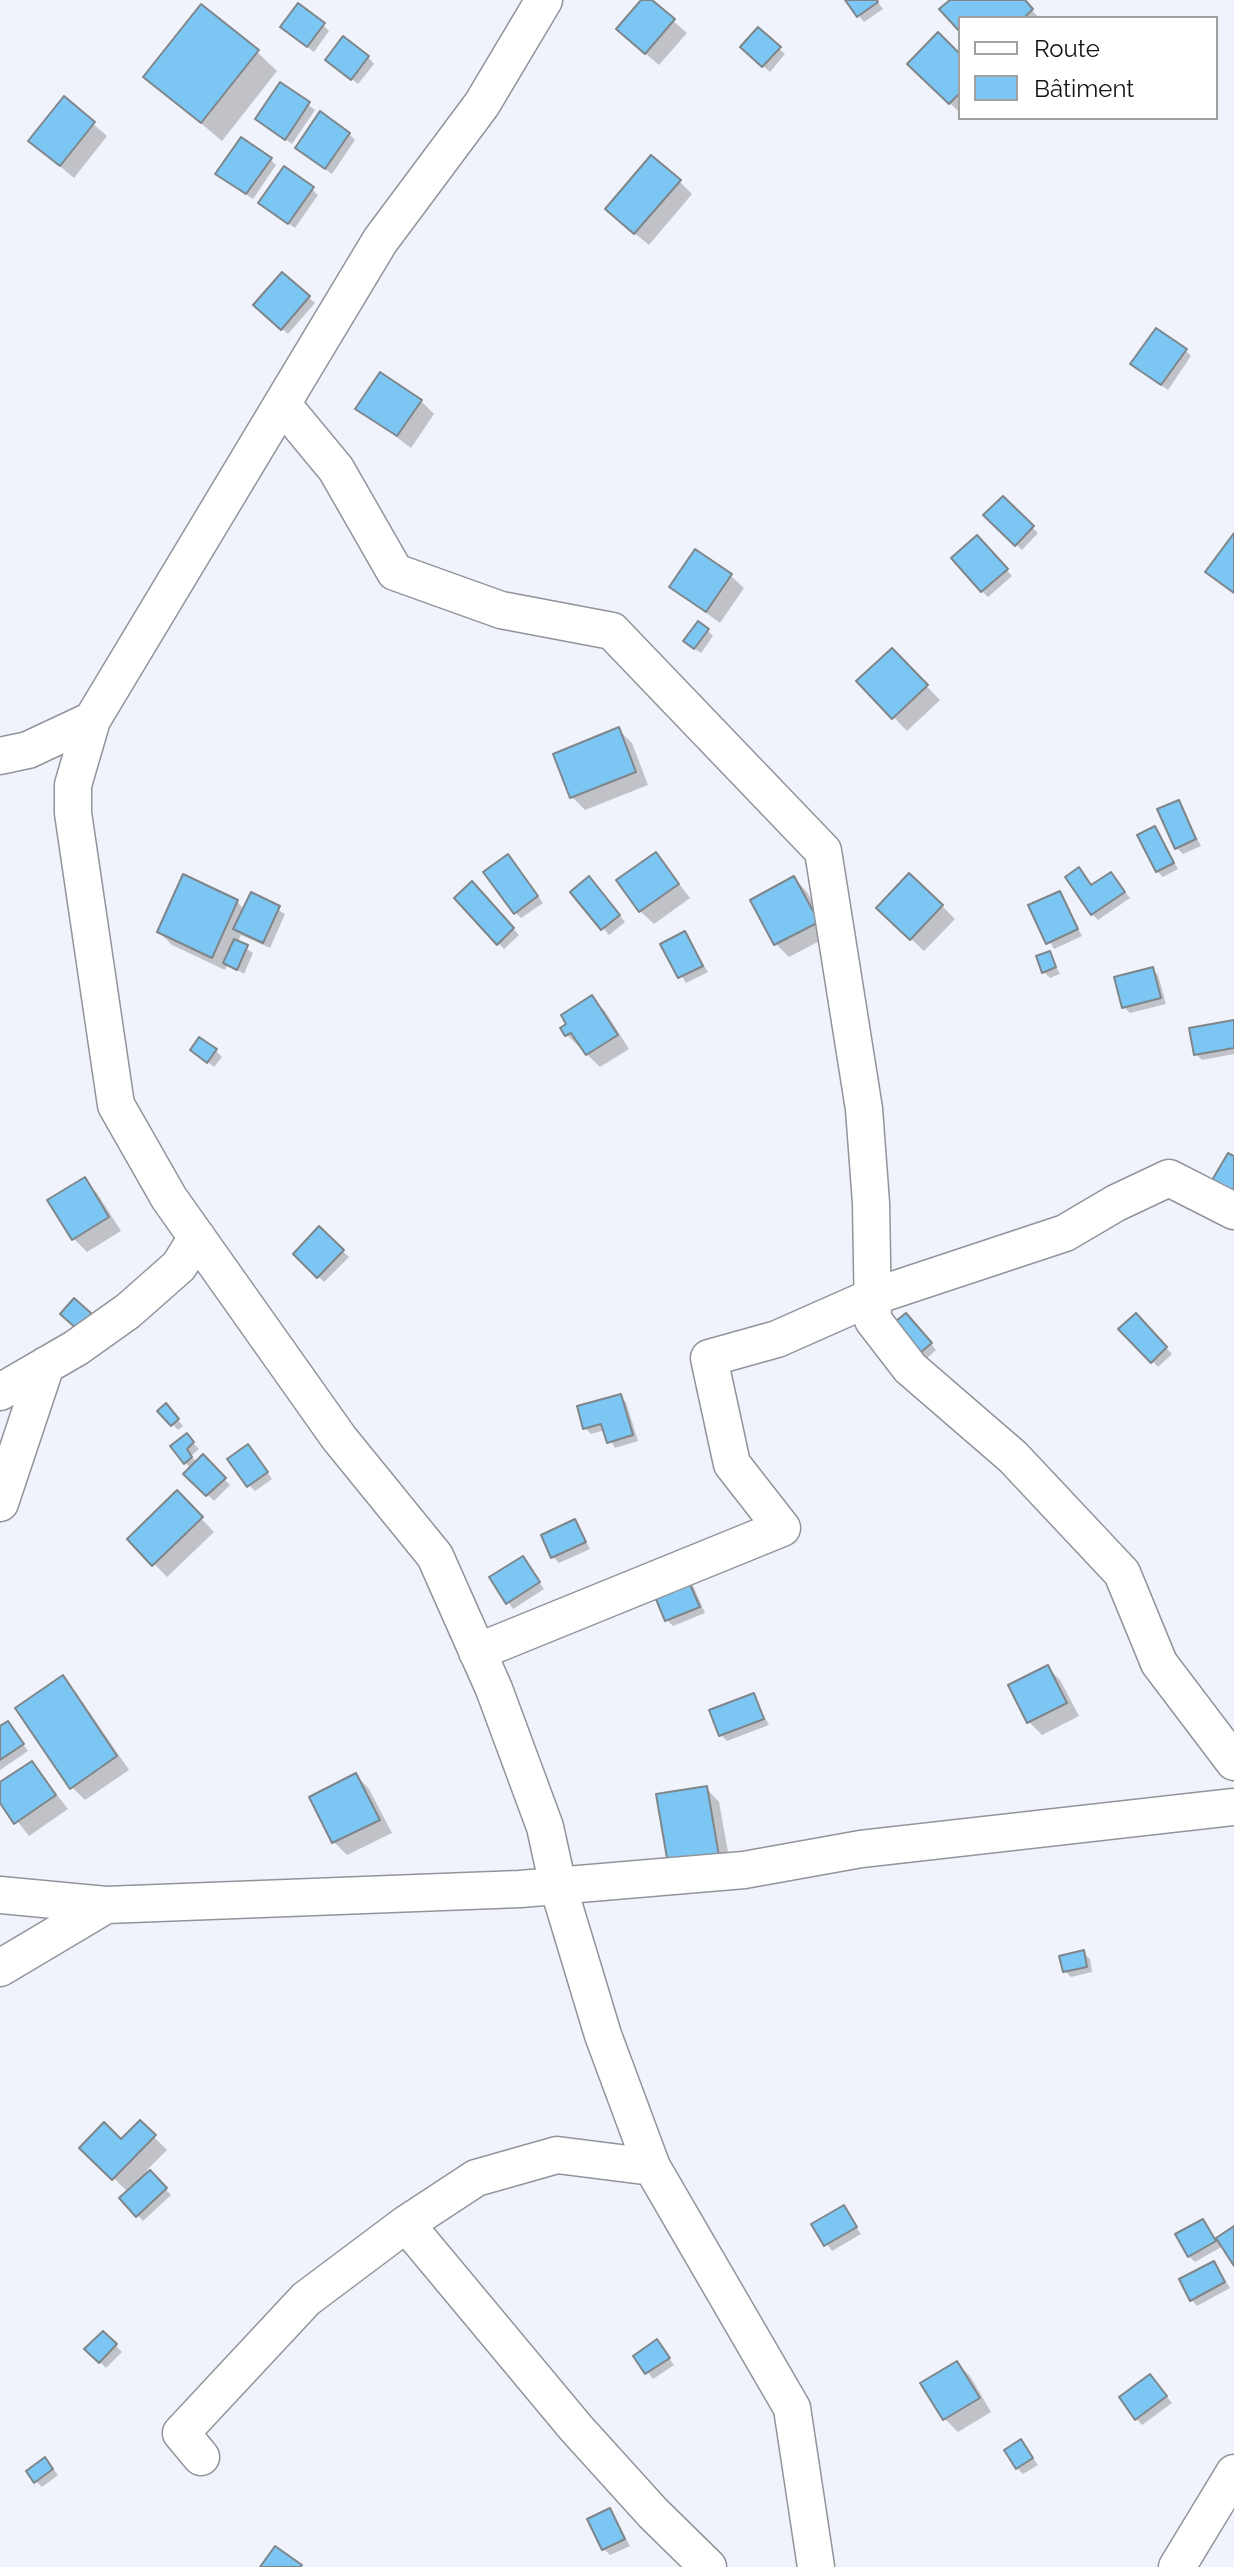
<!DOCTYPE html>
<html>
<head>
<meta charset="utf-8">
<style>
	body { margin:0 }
	#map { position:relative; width:1234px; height:2567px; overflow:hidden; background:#f0f3fb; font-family:Raleway,sans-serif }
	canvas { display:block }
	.legend { position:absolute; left:958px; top:16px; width:260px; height:104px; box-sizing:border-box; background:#fff; border:2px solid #a1a1a2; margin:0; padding:10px 14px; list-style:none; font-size:24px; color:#131417 }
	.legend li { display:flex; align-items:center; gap:16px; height:40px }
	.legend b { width:40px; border:2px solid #a1a1a2 }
</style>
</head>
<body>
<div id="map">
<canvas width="1234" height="2567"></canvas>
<ul class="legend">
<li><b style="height:10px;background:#fff"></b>Route</li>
<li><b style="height:22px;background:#7bc6f3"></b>Bâtiment</li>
</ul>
</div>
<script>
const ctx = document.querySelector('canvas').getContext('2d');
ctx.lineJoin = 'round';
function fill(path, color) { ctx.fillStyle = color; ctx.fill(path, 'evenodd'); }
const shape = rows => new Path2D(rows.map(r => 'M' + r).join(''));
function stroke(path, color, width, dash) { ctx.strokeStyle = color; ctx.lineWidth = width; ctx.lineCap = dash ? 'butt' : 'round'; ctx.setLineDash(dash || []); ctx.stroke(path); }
fill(shape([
	[643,0,649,0,687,33,659,65,632,42],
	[847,0,876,0,883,9,864,22],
	[953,0,1023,0,1039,18,960,18,960,29],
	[323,25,329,31,314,52,289,33],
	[758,30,785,54,770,72,742,47],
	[257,52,277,71,222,141,146,77],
	[960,56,960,113,910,64],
	[368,57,374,64,358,84,334,65],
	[280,84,315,110,292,144,264,124],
	[64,99,107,136,74,178,30,141],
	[349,134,355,140,332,174,303,154],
	[270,159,276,165,253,199,224,179],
	[679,181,692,194,649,245,621,222],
	[312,189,318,195,295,228,260,203],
	[283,275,315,303,288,334,261,311],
	[1185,350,1191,356,1168,390,1139,370],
	[421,401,434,414,411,448,358,408],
	[1003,499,1038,533,1022,550,986,515],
	[983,543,1012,576,988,597,982,591],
	[730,575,744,588,720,623,671,587],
	[707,630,713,636,701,653,692,647],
	[892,651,940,700,907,731,859,681],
	[619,730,632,743,648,785,585,810,572,797],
	[1179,802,1201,846,1183,854,1177,848],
	[1154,828,1178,869,1163,877,1157,871],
	[656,854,690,898,654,924,640,911],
	[514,863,543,903,521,918,515,912],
	[1111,874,1130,898,1098,920,1092,914,1085,876,1092,887],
	[794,878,807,892,831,935,789,957,776,944,752,901],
	[472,884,519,935,504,949,457,898],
	[595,885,625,922,609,935,573,892],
	[1059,893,1082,936,1054,949,1030,906],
	[252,895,285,914,270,948,241,935,237,943,253,953,244,974,228,964,225,970,172,945,159,932,237,902,245,910],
	[942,906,955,919,924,951,892,921],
	[684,933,708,972,686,983,663,945],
	[1049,953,1060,974,1050,978,1044,972],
	[1152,969,1158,975,1166,1004,1130,1013,1124,1007],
	[591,997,605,1011,629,1049,600,1067,567,1035],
	[1234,1022,1234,1054,1202,1060,1196,1054],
	[192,1050,216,1051,222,1057,214,1067],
	[84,1180,97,1193,121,1231,87,1252,74,1239],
	[319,1229,349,1257,324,1282,296,1254],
	[1136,1316,1172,1354,1158,1367,1121,1329],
	[912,1321,936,1350,924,1361,894,1325],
	[620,1396,626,1402,638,1441,615,1448,605,1430,591,1434,585,1428],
	[160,1411,171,1412,183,1426,178,1430],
	[192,1442,199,1449,191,1456,197,1463,203,1457,230,1485,214,1501,186,1474,191,1469,172,1447],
	[254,1453,272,1479,255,1491,249,1485],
	[177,1493,214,1532,167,1577,130,1539],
	[575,1522,590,1549,559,1563,553,1557],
	[523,1559,544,1589,513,1609,492,1578],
	[691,1581,705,1613,673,1626,667,1620],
	[1047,1667,1060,1680,1079,1716,1042,1735,1029,1722],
	[62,1678,75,1691,129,1770,85,1800,72,1787],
	[754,1696,769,1725,727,1741,721,1735],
	[8,1723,28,1751,0,1770,0,1729],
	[32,1763,68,1809,29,1836,0,1799,0,1785],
	[356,1775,369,1789,392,1833,347,1855,334,1842],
	[706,1788,719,1802,732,1874,670,1869],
	[1083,1952,1090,1959,1092,1972,1071,1977,1065,1971],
	[140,2123,167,2150,147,2170,171,2195,143,2221,122,2198,128,2192,82,2148,121,2142],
	[843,2207,861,2234,832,2251,814,2225],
	[1203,2221,1216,2240,1234,2228,1234,2262,1223,2246,1195,2262,1189,2256],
	[1214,2263,1230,2288,1197,2306,1191,2299],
	[103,2333,122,2352,106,2368,87,2349],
	[657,2342,674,2365,653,2379,636,2357],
	[957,2363,970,2376,991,2412,958,2432,945,2419,923,2384],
	[1156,2383,1172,2403,1142,2425,1136,2418],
	[1021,2441,1038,2465,1023,2474,1017,2468],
	[51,2466,58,2475,42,2487,36,2481],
	[610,2510,630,2546,610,2555,604,2549]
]), '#0003');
const building = shape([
	[641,0,652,0,675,19,645,54,616,29,641,0],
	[845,0,877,0,878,2,857,17,845,0],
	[950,0,1025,0,1033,9,1024,18,960,18,960,32,939,9,950,0],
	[298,3,325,23,307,47,280,27,298,3],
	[201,4,259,50,201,123,143,77,201,4],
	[758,27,781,47,762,67,740,47,758,27],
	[938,32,960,54,960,93,949,104,907,64,938,32],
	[343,36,369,56,351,80,325,60,343,36],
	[280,82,310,102,285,140,255,119,280,82],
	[64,96,95,122,60,166,28,141,64,96],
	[320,111,350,133,325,169,295,148,320,111],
	[241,137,272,158,246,194,215,174,241,137],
	[651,155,681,180,634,234,605,209,651,155],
	[284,166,314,187,288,224,258,203,284,166],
	[282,272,310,296,281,330,253,305,282,272],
	[1156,328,1187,349,1161,385,1130,364,1156,328],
	[380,372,422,400,397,436,355,409,380,372],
	[1003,496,1034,526,1015,546,983,515,1003,496],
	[1234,533,1234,593,1205,572,1234,533],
	[977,535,1008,569,981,592,951,558,977,535],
	[695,549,732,574,706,612,669,587,695,549],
	[698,621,709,629,694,649,683,641,698,621],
	[892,648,928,685,892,719,856,681,892,648],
	[619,727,636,772,570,798,553,754,619,727],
	[1179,800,1196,839,1175,849,1157,809,1179,800],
	[1155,826,1174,863,1156,872,1137,835,1155,826],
	[656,852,679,884,639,912,616,880,656,852],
	[508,854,538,896,514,914,483,872,508,854],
	[1079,867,1091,885,1111,872,1125,892,1091,915,1065,877,1079,867],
	[909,873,943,905,910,940,876,908,909,873],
	[183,874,238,900,212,958,157,932,183,874],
	[589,876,620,915,601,930,570,892,589,876],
	[794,876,819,922,774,945,750,900,794,876],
	[472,881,514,928,497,945,454,898,472,881],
	[1060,891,1078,929,1046,944,1028,905,1060,891],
	[251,892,280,906,263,943,233,929,251,892],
	[685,931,703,966,678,978,660,944,685,931],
	[234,939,248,945,237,970,223,963,234,939],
	[1050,951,1056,967,1042,973,1036,956,1050,951],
	[1153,967,1161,998,1122,1008,1114,977,1153,967],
	[592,995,618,1035,586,1055,571,1033,565,1036,560,1028,566,1024,561,1015,592,995],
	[1234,1020,1234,1048,1194,1055,1189,1028,1234,1020],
	[199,1037,217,1049,207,1063,190,1050,199,1037],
	[1228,1153,1234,1156,1234,1194,1208,1187,1228,1153],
	[85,1177,109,1217,72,1240,47,1200,85,1177],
	[319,1226,344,1250,317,1278,293,1254,319,1226],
	[74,1298,92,1314,78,1330,60,1314,74,1298],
	[906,1313,932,1343,916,1356,891,1325,906,1313],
	[1136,1313,1167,1347,1151,1363,1118,1329,1136,1313],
	[621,1394,633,1435,607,1443,601,1424,583,1429,577,1406,621,1394],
	[166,1403,179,1419,171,1426,157,1411,166,1403],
	[187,1433,194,1442,187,1449,192,1457,184,1464,170,1446,187,1433],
	[248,1444,268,1472,247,1487,227,1459,248,1444],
	[203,1454,226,1478,206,1496,183,1474,203,1454],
	[177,1490,203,1517,152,1566,127,1539,177,1490],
	[575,1519,586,1542,551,1558,541,1535,575,1519],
	[523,1556,540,1582,506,1604,489,1577,523,1556],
	[685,1573,700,1607,665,1621,651,1587,685,1573],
	[1048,1665,1067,1703,1027,1723,1008,1685,1048,1665],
	[63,1675,117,1756,70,1789,15,1708,63,1675],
	[754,1693,764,1719,719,1736,709,1710,754,1693],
	[8,1721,24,1744,0,1760,0,1726,8,1721],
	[32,1761,56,1795,14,1824,0,1803,0,1782,32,1761],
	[356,1773,380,1820,332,1843,309,1797,356,1773],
	[707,1786,720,1862,669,1870,656,1794,707,1786],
	[1084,1950,1087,1967,1063,1972,1059,1956,1084,1950],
	[140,2120,156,2135,112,2180,79,2148,104,2122,121,2139,140,2120],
	[150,2170,167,2188,136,2217,119,2198,150,2170],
	[844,2205,857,2227,824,2246,811,2224,844,2205],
	[1203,2219,1216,2241,1188,2257,1175,2234,1203,2219],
	[1234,2226,1234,2266,1216,2238,1234,2226],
	[1214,2261,1225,2282,1190,2301,1179,2279,1214,2261],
	[103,2331,117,2344,99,2363,84,2349,103,2331],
	[657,2339,670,2358,645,2374,633,2356,657,2339],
	[957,2361,980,2398,943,2420,920,2383,957,2361],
	[1150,2374,1167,2396,1135,2420,1119,2397,1150,2374],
	[1021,2439,1033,2458,1016,2469,1004,2450,1021,2439],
	[45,2457,53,2469,34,2483,26,2471,45,2457],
	[610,2508,625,2539,602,2550,587,2519,610,2508],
	[275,2546,302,2565,300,2567,260,2567,275,2546]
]);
fill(building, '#7bc6f3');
stroke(building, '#7f868a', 2);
const street = shape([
	[544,0,482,104,380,241,92,720,73,785,73,813,116,1105,169,1198,339,1438,435,1556,494,1689,545,1827,558,1886,603,2035,652,2167,792,2408,816,2567],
	[283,405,336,469,395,572,501,610,612,631,823,851,864,1109,871,1203,873,1320,910,1368,1013,1457,1122,1573,1159,1663,1234,1762],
	[0,756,28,750,92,720],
	[0,1392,76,1348,128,1311,179,1266,197,1237],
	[0,1503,46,1365],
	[477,1652,782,1528,732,1464,709,1358,777,1339,872,1297,1065,1233,1116,1203,1169,1178,1234,1211],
	[0,1895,106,1905,520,1889,744,1870,861,1849,1234,1807],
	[0,1968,106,1905],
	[652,2167,557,2155,476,2178,406,2224,576,2428,653,2513,708,2567],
	[201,2457,181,2433,306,2299,406,2224],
	[1177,2567,1234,2473]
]);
stroke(street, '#91949b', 39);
stroke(street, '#fff', 36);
</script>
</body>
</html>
